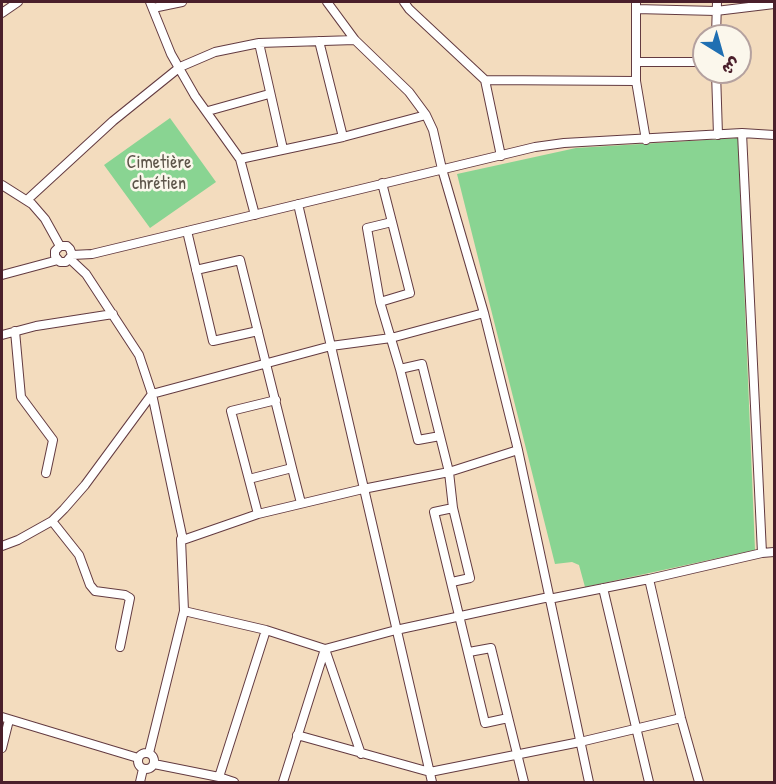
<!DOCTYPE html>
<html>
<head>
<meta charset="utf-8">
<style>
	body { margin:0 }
	#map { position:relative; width:776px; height:784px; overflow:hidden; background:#f3dcbe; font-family:"Patrick Hand","Playpen Sans Arabic",sans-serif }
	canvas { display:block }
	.frame { position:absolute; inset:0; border:3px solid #4a1f2b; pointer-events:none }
	.north { position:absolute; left:692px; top:24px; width:60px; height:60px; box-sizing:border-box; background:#fbf7ec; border:2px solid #b4a19f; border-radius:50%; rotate:143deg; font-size:16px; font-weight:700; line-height:24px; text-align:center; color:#4a1f2b }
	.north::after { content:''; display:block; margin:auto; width:21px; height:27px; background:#1f6fb2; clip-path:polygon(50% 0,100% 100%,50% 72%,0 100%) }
</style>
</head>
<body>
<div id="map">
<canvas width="776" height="784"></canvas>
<div class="frame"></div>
<div class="north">ش</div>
</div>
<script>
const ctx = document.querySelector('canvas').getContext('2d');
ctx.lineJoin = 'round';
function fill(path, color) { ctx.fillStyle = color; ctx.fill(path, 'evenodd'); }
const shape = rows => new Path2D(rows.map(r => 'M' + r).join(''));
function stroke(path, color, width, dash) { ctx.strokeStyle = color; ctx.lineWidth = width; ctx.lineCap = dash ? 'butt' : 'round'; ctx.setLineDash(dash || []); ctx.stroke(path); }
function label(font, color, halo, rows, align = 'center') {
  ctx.font = font + ' "Patrick Hand",sans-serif'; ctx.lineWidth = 5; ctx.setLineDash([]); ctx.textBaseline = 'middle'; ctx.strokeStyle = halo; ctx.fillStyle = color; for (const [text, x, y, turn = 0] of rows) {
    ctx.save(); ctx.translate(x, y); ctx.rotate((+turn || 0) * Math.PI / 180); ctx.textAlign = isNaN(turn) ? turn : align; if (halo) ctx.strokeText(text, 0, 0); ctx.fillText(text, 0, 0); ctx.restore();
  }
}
fill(shape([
	[170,118,216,182,150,228,104,165],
	[738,138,755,550,585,587,579,565,572,562,555,564,457,174,576,148]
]), '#89d492');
const minor = shape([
	[150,2,171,54,195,96,240,159,255,215],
	[327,2,355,40,409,92,426,115,433,130,442,169,484,313,518,450,589,782],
	[404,2,409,9,485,80],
	[636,2,636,81,646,140],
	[153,8,182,2],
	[636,9,716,11,774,4],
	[2,13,18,2],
	[716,36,717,2],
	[319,41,343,137],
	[259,43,283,149],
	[637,62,704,62],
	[716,72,718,135],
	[208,111,269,94],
	[742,133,762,553],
	[501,156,485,80,636,81],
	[240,159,343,137,426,115],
	[382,183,392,222,367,228,380,302,400,369,418,440,440,436],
	[2,185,32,204,45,219,60,246,67,246,70,249,72,255,66,262,60,262,55,256,55,251,60,246],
	[27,200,113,121,180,67,215,52,259,43,355,40],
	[298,204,432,782],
	[187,231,213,341,258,331],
	[72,255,92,254,535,147,564,143,742,133,774,135],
	[70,259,86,274,139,355,152,394,183,540,181,539,184,611,149,753],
	[196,270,240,260,292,468],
	[2,275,58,260],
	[380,302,410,293,392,222],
	[15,331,21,397,53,440,46,473],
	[2,335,36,326,113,314],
	[400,369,422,364,449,472,453,508,470,578,452,582],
	[249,479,292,468,301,503],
	[453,508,434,512,485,723,508,718],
	[258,514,231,411,276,400],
	[52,521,79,555,90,585,95,591,125,595,130,598,120,647],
	[183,540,258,514,363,489,449,472,518,450],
	[2,546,18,540,52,521,64,509,85,485,152,394,331,346,391,338,484,313],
	[649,579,681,718,699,782],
	[603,588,649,782],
	[549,599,649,579,762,553,774,552],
	[184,611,266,630,325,649,283,782],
	[469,652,491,648,524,782],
	[2,717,138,758],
	[297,735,430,772,580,742,681,718],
	[2,748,9,720],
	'138 761a8 8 0 1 1 16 0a8 8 0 1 1-16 0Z',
	[361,754,325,649,396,630,549,597],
	[154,764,219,777,234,782],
	[219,777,266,630],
	[140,782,143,769]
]);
stroke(minor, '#633b41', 10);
stroke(minor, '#fff', 8);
label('18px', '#5d554a', '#fbf7ec', [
	["Cimetière",159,163],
	["chrétien",159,184]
]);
</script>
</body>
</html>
